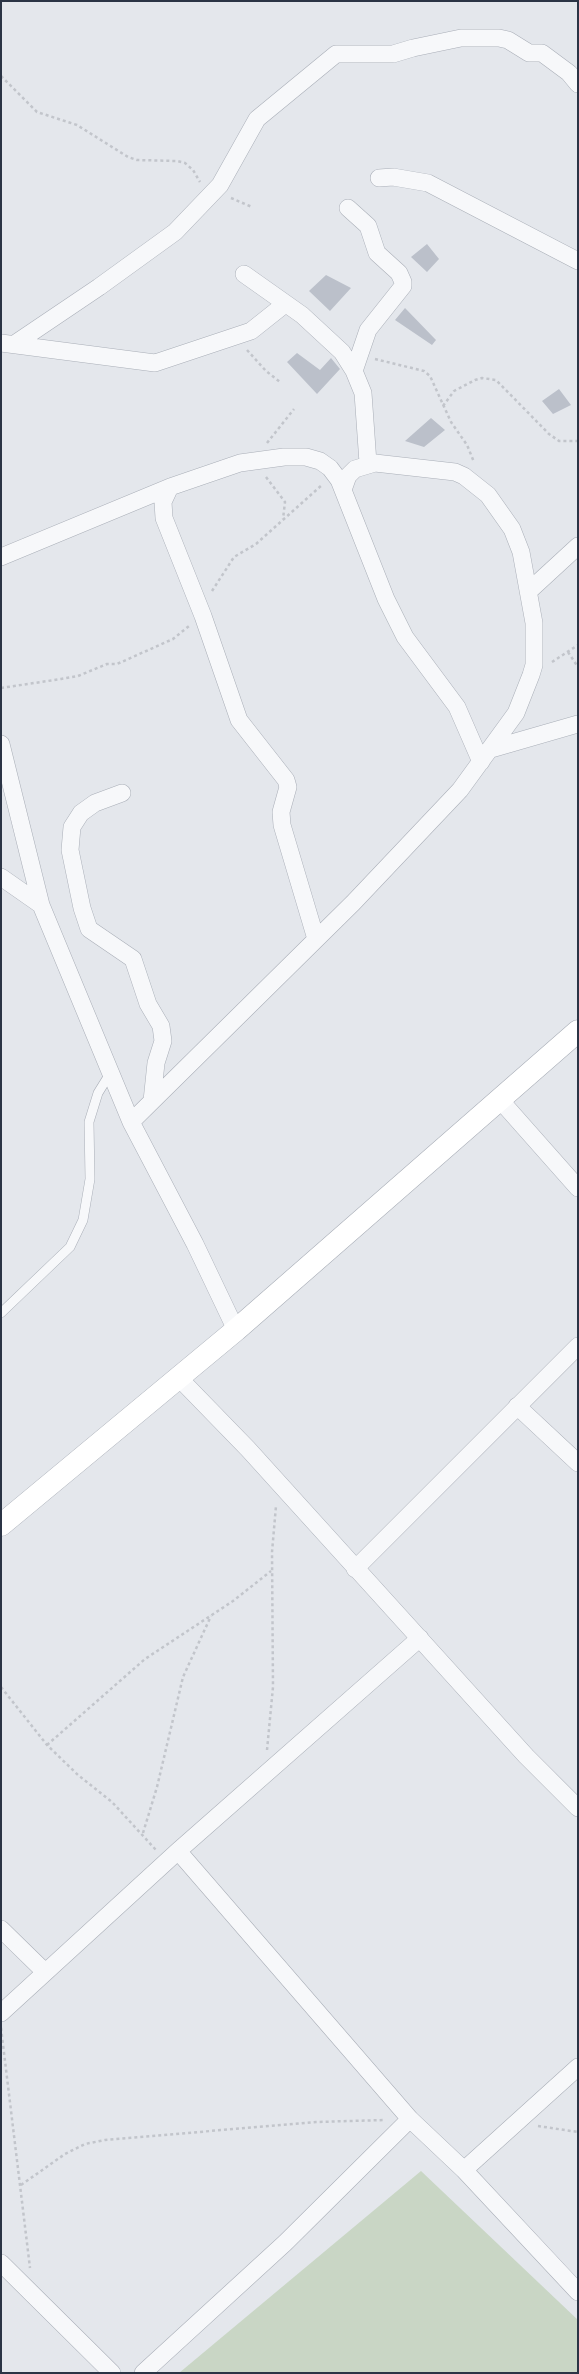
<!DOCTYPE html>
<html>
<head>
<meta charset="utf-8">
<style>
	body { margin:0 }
	#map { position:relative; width:579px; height:2374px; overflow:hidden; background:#e4e7ec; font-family:Arial,sans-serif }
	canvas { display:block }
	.frame { position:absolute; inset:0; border:2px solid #2b3445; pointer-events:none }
</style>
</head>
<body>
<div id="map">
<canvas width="579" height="2374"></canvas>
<div class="frame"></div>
</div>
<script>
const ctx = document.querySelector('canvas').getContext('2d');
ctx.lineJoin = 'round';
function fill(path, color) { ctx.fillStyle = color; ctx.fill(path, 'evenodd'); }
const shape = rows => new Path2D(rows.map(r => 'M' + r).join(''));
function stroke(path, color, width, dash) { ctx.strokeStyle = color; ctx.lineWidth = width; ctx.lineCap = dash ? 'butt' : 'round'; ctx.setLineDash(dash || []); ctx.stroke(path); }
fill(shape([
	[421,2171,578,2320,578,2373,179,2373]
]), '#c9d6c5');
fill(shape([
	[427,244,439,259,427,272,411,257],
	[326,275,351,288,330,311,309,291],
	[405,308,436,340,432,345,395,320],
	[297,353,320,370,331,358,340,369,317,394,287,362],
	[559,389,571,405,553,414,542,401],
	[431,418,445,430,424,447,405,441]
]), '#bbc0ca');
const lane = shape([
	[1,1313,70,1247,83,1220,90,1179,89,1122,98,1093,111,1072]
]);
const street = shape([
	[379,178,393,177,428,183,578,261],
	[348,208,368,226,377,253,399,273,403,282,403,286,368,330,354,371],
	[244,274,302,315,342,352,354,371,363,393,368,463],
	[1,343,155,363,251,331,285,304],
	[16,343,99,287,175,232,220,185,257,119,336,54,393,54,413,48,461,38,499,38,508,40,529,53,542,53,569,73,578,84],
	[170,487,163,502,164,518,203,616,239,720,286,780,288,787,281,812,282,825,316,939],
	[1,557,170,487,240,463,284,457,306,457,320,461,330,468,339,480,386,599,405,637,457,707,481,762],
	[529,591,578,546],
	[1,744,41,905,131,1122,195,1244,236,1330],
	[491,749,578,724],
	[122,793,95,803,81,813,72,827,70,850,82,908,89,929,133,959,148,1004,161,1026,163,1041,156,1063,152,1101],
	[1,877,41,905],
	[501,1101,578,1188],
	[131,1122,353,903,460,790,516,713,531,675,534,665,534,623,521,552,512,529,488,495,464,476,455,472,375,463,355,469,348,476,343,490],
	[179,1378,248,1449,526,1756,578,1808],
	[517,1406,578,1463],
	[355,1569,578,1346],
	[178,1851,410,2119,464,2170,578,2292],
	[1,1929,45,1972],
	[1,2013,178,1851,420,1638],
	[464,2170,578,2067],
	[1,2263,112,2373],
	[143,2373,285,2243,410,2119]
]);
const secondary = shape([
	[1,1525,236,1330,578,1031]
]);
stroke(lane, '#a9aeb7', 10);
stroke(street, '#a9aeb7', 18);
stroke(secondary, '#a9aeb7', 23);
stroke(shape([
	[1,76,37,112,77,125,128,157,137,160,177,161,185,163,193,170,200,182],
	[231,198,252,207],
	[247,350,266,371,280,382],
	[375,359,424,371,430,376,451,422,467,445,474,462],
	[443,406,454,391,475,380,482,378,496,380,549,434,559,441,578,441],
	[267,443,294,409],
	[266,477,285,502,283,519],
	[212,591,234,557,256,544,322,485],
	[568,652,578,667],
	[552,662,578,645],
	[1,688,61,679,78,676,107,664,117,664,173,639,189,626],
	[1,1687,47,1745,78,1775,112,1802,156,1850],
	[47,1745,145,1659,233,1601,271,1571],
	[267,1750,273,1687,272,1552,276,1506],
	[143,1833,157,1787,183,1677,211,1616],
	[1,2028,30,2268],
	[538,2126,578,2132],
	[21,2185,65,2154,85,2144,105,2140,316,2122,385,2120]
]), '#c2c5cb', 2.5, [3, 3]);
stroke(lane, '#f7f8fa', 9);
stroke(street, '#f7f8fa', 17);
stroke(secondary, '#fff', 22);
</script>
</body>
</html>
